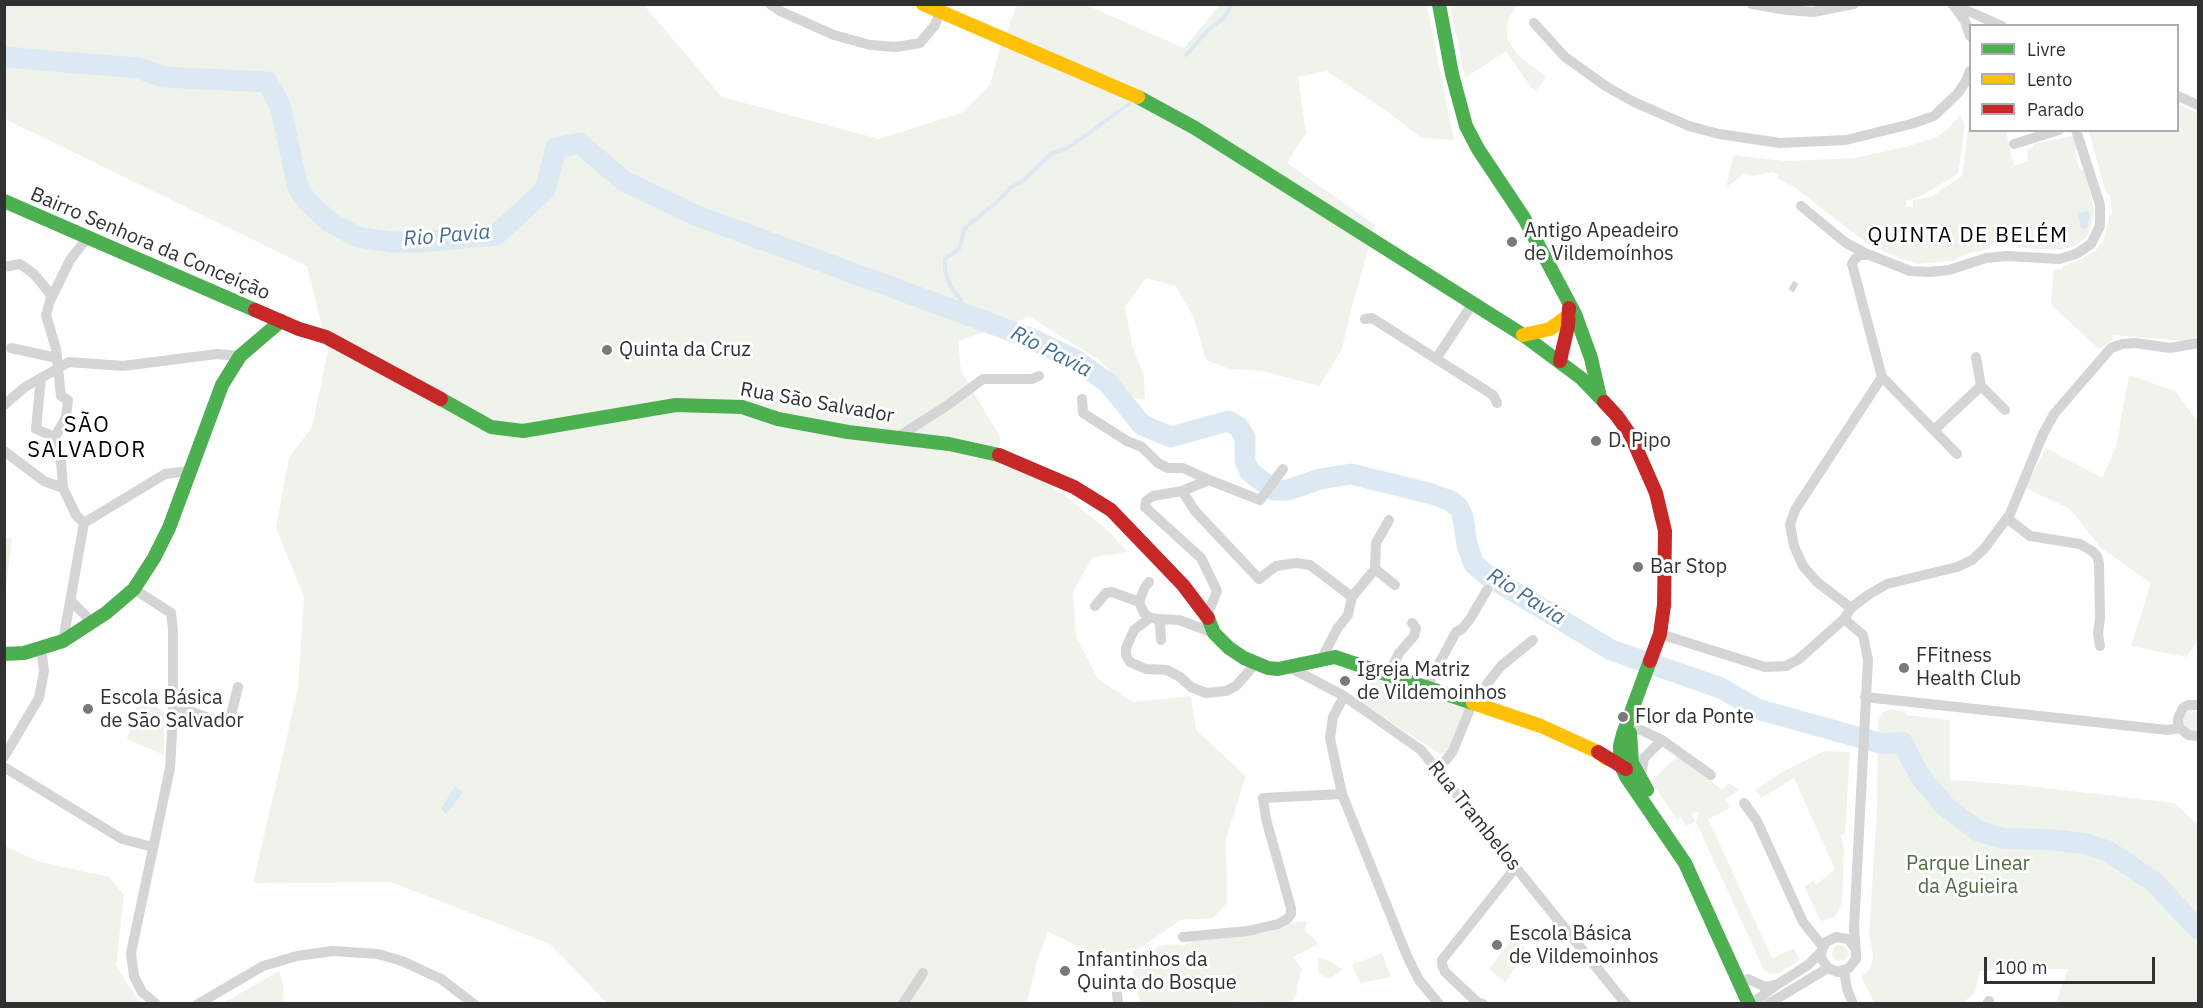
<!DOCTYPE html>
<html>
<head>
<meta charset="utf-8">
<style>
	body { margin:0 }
	#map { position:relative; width:2203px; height:1008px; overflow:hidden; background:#fff; font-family:"IBM Plex Sans",sans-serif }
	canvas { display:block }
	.frame { position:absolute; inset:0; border:6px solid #313131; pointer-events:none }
	.legend { position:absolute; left:1969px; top:24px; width:210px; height:108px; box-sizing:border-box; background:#fff; border:2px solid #adadad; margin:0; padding:8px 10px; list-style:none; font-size:18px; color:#313131 }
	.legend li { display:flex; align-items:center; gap:12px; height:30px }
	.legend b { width:30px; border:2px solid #adadad }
	.scale { position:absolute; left:1984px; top:957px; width:171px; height:27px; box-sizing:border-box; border:3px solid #313131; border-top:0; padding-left:8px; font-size:18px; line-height:21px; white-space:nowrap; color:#313131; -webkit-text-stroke:4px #fff; paint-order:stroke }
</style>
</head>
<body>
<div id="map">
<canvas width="2203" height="1008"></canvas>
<div class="frame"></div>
<ul class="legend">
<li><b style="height:8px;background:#4caf50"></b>Livre</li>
<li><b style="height:8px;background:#ffc107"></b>Lento</li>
<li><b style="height:8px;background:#c62828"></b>Parado</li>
</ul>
<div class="scale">100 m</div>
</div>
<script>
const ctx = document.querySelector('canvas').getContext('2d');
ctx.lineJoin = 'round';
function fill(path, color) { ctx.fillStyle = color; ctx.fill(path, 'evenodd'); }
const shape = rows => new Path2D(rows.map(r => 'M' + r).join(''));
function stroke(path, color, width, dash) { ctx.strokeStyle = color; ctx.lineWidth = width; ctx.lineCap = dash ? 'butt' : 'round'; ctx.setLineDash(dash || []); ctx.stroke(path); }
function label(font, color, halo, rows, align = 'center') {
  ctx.font = font + ' "IBM Plex Sans",sans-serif'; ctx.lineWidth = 6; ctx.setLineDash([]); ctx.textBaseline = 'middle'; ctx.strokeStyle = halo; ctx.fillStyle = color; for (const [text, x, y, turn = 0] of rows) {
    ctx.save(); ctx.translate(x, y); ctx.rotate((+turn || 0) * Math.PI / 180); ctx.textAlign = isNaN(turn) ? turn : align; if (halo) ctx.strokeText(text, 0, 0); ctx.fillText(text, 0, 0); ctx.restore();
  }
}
fill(shape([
	[4,5,644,5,722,97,879,139,961,113,990,85,1000,48,1017,5,1086,5,1184,48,1218,7,1216,5,1427,5,1454,140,1422,138,1381,107,1327,71,1298,77,1306,133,1287,163,1375,225,1352,306,1342,349,1319,386,1263,371,1230,369,1206,360,1194,318,1176,286,1146,278,1125,307,1132,345,1144,376,1145,400,1132,397,1102,362,1030,317,958,341,961,371,1000,437,999,462,1039,479,1063,494,1107,530,1128,552,1093,557,1073,591,1076,636,1098,679,1132,702,1191,696,1196,730,1246,776,1226,838,1227,903,1213,918,1181,920,1124,959,1099,956,1048,932,1037,961,1027,1003,608,1004,550,944,391,882,253,883,298,689,304,597,276,528,289,458,312,427,328,351,307,266,5,119],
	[1450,5,1518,5,1508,19,1507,39,1517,54,1546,77,1536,91,1531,87,1506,51,1465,78],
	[2178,104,2198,113,2198,337,2185,341,2113,335,2112,340,2099,349,2051,305,2054,269,2062,269,2063,266,2077,261,2095,251,2103,241,2109,217,2112,213,2110,195,2105,190,2089,131,2178,130],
	[1960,115,1965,125,1958,174,1921,196,1906,201,1906,206,1913,207,1913,200,1931,197,1962,176,1970,115,1970,130,2006,131,2014,166,2028,161,2027,149,2032,148,2034,144,2073,136,2077,149,2075,152,2079,168,2084,171,2094,208,2093,220,2087,236,2075,246,2061,250,2018,248,2015,241,1992,244,1989,249,1969,253,1951,261,1919,264,1902,259,1868,244,1794,187,1777,178,1778,175,1773,172,1751,176,1745,173,1726,188,1733,155,1786,161,1855,158,1909,146,1937,137,1948,129],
	[2129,375,2175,391,2198,422,2198,641,2186,657,2131,646,2151,583,2101,548,2070,509,2025,488,2046,448,2102,478,2116,447],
	[5,537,12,539,5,594,4,594],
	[1352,669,1466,708,1448,751,1440,754,1357,700,1366,683,1347,671],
	[140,697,164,712,164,755,127,739],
	[1890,709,1905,712,1906,715,1950,720,1950,780,2020,785,2175,803,2198,825,2198,1003,2056,1003,2068,969,1980,971,1975,992,1963,1003,1874,1003,1862,978,1862,975,1868,972,1872,962,1873,954,1869,934,1877,811,1878,720,1884,712],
	[2190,710,2198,711,2198,731,2191,732,2183,725,2182,718],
	[1825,751,1850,752,1845,833,1841,835,1844,850,1842,903,1835,916,1823,921,1820,920,1804,886,1814,881,1816,885,1835,869,1794,778,1761,798,1755,790,1781,773],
	[1679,755,1722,790,1729,783,1739,790,1726,799,1730,808,1708,819,1772,958,1794,948,1800,960,1777,974,1770,974,1764,970,1696,822,1699,811,1692,814,1695,822,1686,826,1681,817,1677,819,1651,782],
	[5,846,37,861,109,877,124,895,116,965,135,996,142,1003,5,1003],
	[1307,921,1305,930,1317,942,1317,945,1293,957,1302,969,1297,985,1297,993,1290,1003,1243,1001,1219,1004,1140,1003,1133,972,1149,953,1159,946,1171,944,1183,946,1196,939,1265,933,1289,923],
	[1512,939,1528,951,1505,982,1489,969],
	'1832 953a8 8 0 1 1 16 0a8 8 0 1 1-16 0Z',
	[1382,953,1391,977,1360,983,1352,965,1355,962,1360,962],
	[1317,957,1330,961,1342,969,1330,979,1319,974],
	[279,971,283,984,284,1003,223,1003]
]), '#f0f3ec');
fill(shape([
	[2089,211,2090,216,2087,228,2081,229,2078,213],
	[455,786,463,792,446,814,441,809]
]), '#dde9f2');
stroke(shape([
	[1186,55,1210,28,1224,18,1232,4],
	[966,314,960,299,950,285,945,271,945,259,959,249,965,228,998,201,1011,187,1023,181,1052,153,1068,148,1129,104]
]), '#dde9f2', 4);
stroke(shape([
	[4,57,138,68,163,77,267,82,280,105,298,188,307,201,331,223,358,237,390,242,420,242,496,235,545,190,556,148,579,143,624,181,695,215,1030,338,1076,360,1108,383,1142,425,1171,437,1228,421,1239,427,1245,438,1245,461,1250,472,1274,490,1288,490,1320,479,1351,474,1432,494,1451,501,1459,508,1463,517,1467,545,1474,564,1488,576,1611,650,1721,688,1757,709,1883,744,1902,742,1920,776,1945,806,1978,831,2002,838,2054,840,2086,844,2108,851,2154,882,2198,929]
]), '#dde9f2', 21);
stroke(shape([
	[1791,285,1796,288]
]), '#d6d6d6', 10, [10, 5]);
stroke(shape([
	[770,4,782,12,834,35,870,45,896,47,920,43,935,25,940,12],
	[1752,4,1787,10,1813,12,1854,4],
	[1952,4,2002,26],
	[1954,6,1965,21,1970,36],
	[1534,23,1565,57,1607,87,1634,102,1689,126,1719,134,1780,143,1846,140,1911,124,1934,116,1958,93,1966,81,1970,71],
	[2178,96,2198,105],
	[2014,144,2059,130],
	[1801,206,1846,243,1867,254],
	[4,267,20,264,34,274,52,296],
	[1365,319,1372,318,1493,395,1497,403],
	[11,348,57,358],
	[1976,357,1981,386,2005,410],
	[1436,359,1473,303],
	[1882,377,1957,454],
	[41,378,36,429,55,437],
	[1082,399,1083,413,1127,441,1142,447,1158,463,1168,468,1183,468,1209,480],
	[4,405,25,387,69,362,123,366,217,354,240,356],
	[1934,430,1981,386],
	[896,438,945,407,983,379,1032,379,1039,376],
	[4,451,44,481,63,488,76,515,84,523],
	[63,488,61,461,55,437,66,417,68,400,61,396,56,349,46,315,50,301,70,260,87,238],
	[1182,491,1195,511,1259,579,1276,566,1296,563,1310,565,1352,597],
	[2007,518,2030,536,2080,544,2092,551,2097,556,2099,563,2100,618,2098,634,2100,646],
	[1375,569,1376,543,1389,520],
	[1149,582,1145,587,1139,602,1144,613,1150,618,1134,630,1126,648,1126,655,1130,662,1146,669,1167,670,1180,677,1191,687,1206,693,1226,691,1236,686,1256,663],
	[134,589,171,613,173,630,173,717,170,768,131,953,134,976,142,992,156,1004],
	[71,601,92,622],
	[1095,606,1106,593,1112,592,1139,602],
	[1851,608,1817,582,1803,566,1794,546,1790,525,1795,510,1882,377,1852,264,1855,259,1860,255,1870,255,1910,271,1930,272,1949,270,1986,258,2007,256,2059,259,2076,254,2091,244,2100,226,2100,205,2076,130],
	[1207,616,1217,591,1201,558,1145,507,1146,501,1153,496,1182,491,1209,480,1260,500,1283,469],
	[1153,618,1157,619,1160,624,1161,640],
	[1157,619,1179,620,1214,633],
	[1844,619,1863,635,1868,660,1854,928,1856,953,1856,959,1849,968,1838,972,1828,968,1821,958,1821,952,1826,942,1836,937,1848,939,1855,948],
	[1660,634,1765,667,1786,666,1799,659,1844,619,1851,608,1868,595,1887,584,1957,567,1972,560,1984,549,2010,514,2043,434,2054,414,2111,348,2122,344,2136,343,2170,348,2198,343],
	[63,641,84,523,165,474,190,471],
	[1322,658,1337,629,1348,615,1352,597,1375,569,1395,585],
	[1289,667,1344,696,1421,750,1626,1004],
	[1388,675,1399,653,1414,636,1416,628,1412,623],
	[1426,688,1456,632,1462,629,1470,619,1487,590],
	[1344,696,1333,717,1330,738,1342,794,1407,956,1419,980,1439,1004],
	[1865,697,2168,730,2180,728],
	[173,705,211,719,229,723,238,687],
	[2198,705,2188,705,2183,708,2178,718,2178,723,2180,728,2188,735,2198,736],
	[1479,706,1487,684,1501,666,1533,640],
	[1630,733,1634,729,1641,730,1662,740,1711,775],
	[4,757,39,698,44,671,41,648],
	[1436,766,1446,760,1453,751,1472,704],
	[4,767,122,839,153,847],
	[1641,776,1644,758,1662,740],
	[1744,803,1757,821,1803,922,1823,947],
	[1183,937,1248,931,1278,924,1287,919,1291,914,1291,908,1266,819,1263,798,1342,794],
	[1844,971,1847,989,1853,1004],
	[1748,979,1765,987,1775,985],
	[1116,984,1118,1004],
	[198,1004,263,966,297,956,332,951,378,954,402,961,441,979,474,1004],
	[903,1004,923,973],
	[1483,1004,1477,1002,1445,972,1442,965,1442,960,1516,867],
	[1751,1004,1778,984,1808,965,1821,952],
	[1768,1004,1828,968],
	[1987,1004,1989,1001]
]), '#d5d5d5', 10);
stroke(shape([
	[1439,4,1452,74,1466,126,1478,149,1524,218,1575,314,1591,358,1600,397],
	[1138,97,1195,128,1523,335,1581,378,1604,402],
	[4,201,255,310],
	[441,399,491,427,523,431,676,405,742,407,778,419,848,432,949,444,999,455],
	[1208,618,1214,633,1229,648,1244,658,1268,668,1278,669,1335,657,1473,703],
	[4,654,24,653,63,641,106,613,134,589,154,558,169,528,222,385,240,356,281,321],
	[1650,661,1623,734,1620,746,1620,764,1627,778,1685,863,1749,1004],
	[1630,733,1632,763,1647,790]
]), '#4caf50', 14);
stroke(shape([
	[923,4,1138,97],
	[1523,335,1550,329,1569,315],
	[1473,703,1541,726,1598,752,1607,759]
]), '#ffc107', 14);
stroke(shape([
	[255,310,299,329,326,337,441,399],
	[1560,361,1568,326,1569,308],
	[1604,402,1617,416,1631,436,1656,493,1665,531,1664,605,1660,634,1650,661],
	[999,455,1074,487,1111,510,1183,585,1208,618],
	[1598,752,1626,769]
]), '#c62828', 14);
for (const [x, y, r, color] of [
	[1512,242,6,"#797979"],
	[607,350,6,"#797979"],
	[1596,441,6,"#797979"],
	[1638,567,6,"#797979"],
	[1904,668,6,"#797979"],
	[1345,681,6,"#797979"],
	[88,709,6,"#797979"],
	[1623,717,6,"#797979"],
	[1497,945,6,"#797979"],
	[1065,971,6,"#797979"]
]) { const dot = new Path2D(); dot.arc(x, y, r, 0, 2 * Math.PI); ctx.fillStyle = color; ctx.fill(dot); stroke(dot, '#fff', 2); }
label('20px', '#313131', '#fff', [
	["Antigo Apeadeiro",1524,231],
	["de Vildemoínhos",1524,254],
	["Quinta da Cruz",619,350],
	["D. Pipo",1608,441],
	["Bar Stop",1650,567],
	["FFitness",1916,656],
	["Health Club",1916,679],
	["Igreja Matriz",1357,670],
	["de Vildemoinhos",1357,693],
	["Escola Básica",100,698],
	["de São Salvador",100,721],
	["Flor da Ponte",1635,717],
	["Escola Básica",1509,934],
	["de Vildemoinhos",1509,957],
	["Infantinhos da",1077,960],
	["Quinta do Bosque",1077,983]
], 'left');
label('20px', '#313131', '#fff', [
	["Bairro Senhora da Conceição",150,244,23],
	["Rua São Salvador",817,403,10],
	["Rua Trambelos",1474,816,51]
]);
label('20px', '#526c40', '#fff', [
	["Parque Linear",1968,864],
	["da Aguieira",1968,887]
]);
label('italic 21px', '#416e92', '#fff', [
	["Rio Pavia",447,236,-5],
	["Rio Pavia",1051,352,27],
	["Rio Pavia",1526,597,32]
]);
ctx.letterSpacing = '1.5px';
label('21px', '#000', '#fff', [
	["QUINTA DE BELÉM",1968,236]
]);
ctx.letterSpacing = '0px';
ctx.letterSpacing = '1.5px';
label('22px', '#000', '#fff', [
	["SÃO",87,426],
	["SALVADOR",87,451]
]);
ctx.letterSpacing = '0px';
</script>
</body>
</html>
